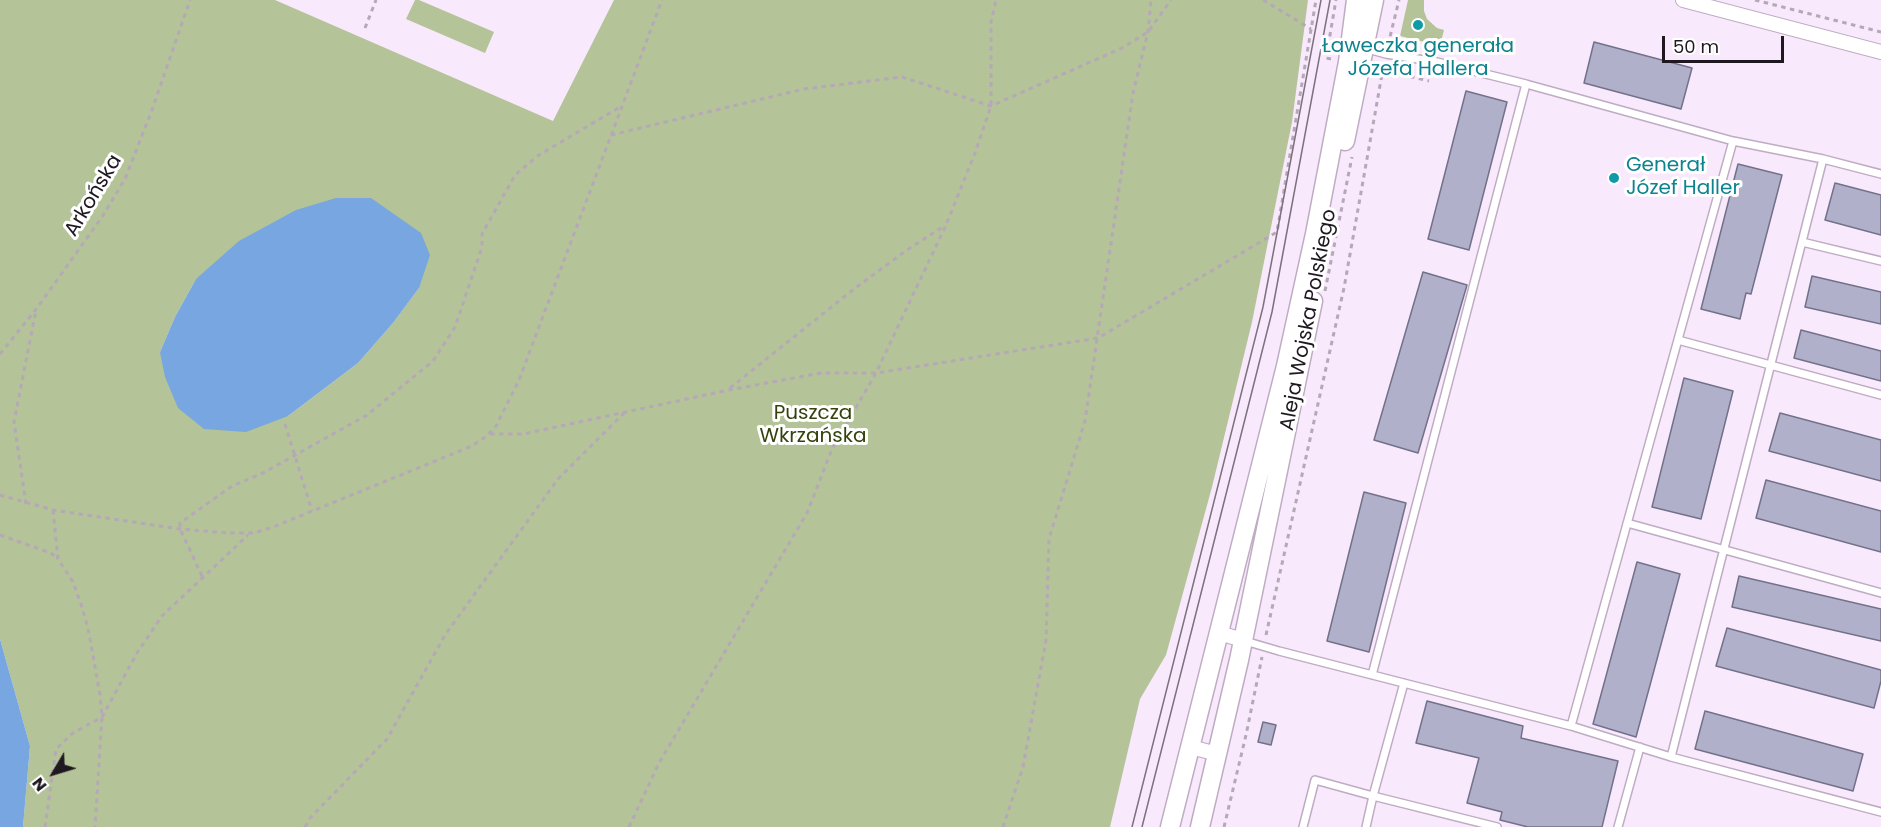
<!DOCTYPE html>
<html>
<head>
<meta charset="utf-8">
<style>
	body { margin:0 }
	#map { position:relative; width:1881px; height:827px; overflow:hidden; background:#f9e9fc; font-family:Poppins,sans-serif }
	canvas { display:block }
	.north { position:absolute; left:24px; top:743px; width:60px; height:60px; -webkit-text-stroke:4px #fff; paint-order:stroke; rotate:232deg; font-size:16px; font-weight:700; line-height:24px; text-align:center; color:#1f1820 }
	.north::after { content:''; display:block; margin:auto; width:21px; height:27px; background:#1f1820; clip-path:polygon(50% 0,100% 100%,50% 72%,0 100%) }
	.scale { position:absolute; left:1662px; top:36px; width:122px; height:27px; box-sizing:border-box; border:3px solid #1f1820; border-top:0; padding-left:8px; font-size:18px; line-height:21px; white-space:nowrap; color:#1f1820; -webkit-text-stroke:4px #fff; paint-order:stroke }
</style>
</head>
<body>
<div id="map">
<canvas width="1881" height="827"></canvas>
<div class="north">N</div>
<div class="scale">50 m</div>
</div>
<script>
const ctx = document.querySelector('canvas').getContext('2d');
ctx.lineJoin = 'round';
function fill(path, color) { ctx.fillStyle = color; ctx.fill(path, 'evenodd'); }
const shape = rows => new Path2D(rows.map(r => 'M' + r).join(''));
function stroke(path, color, width, dash) { ctx.strokeStyle = color; ctx.lineWidth = width; ctx.lineCap = dash ? 'butt' : 'round'; ctx.setLineDash(dash || []); ctx.stroke(path); }
function label(font, color, halo, rows, align = 'center') {
  ctx.font = font + ' Poppins,sans-serif'; ctx.lineWidth = 6; ctx.setLineDash([]); ctx.textBaseline = 'middle'; ctx.strokeStyle = halo; ctx.fillStyle = color; for (const [text, x, y, turn = 0] of rows) {
    ctx.save(); ctx.translate(x, y); ctx.rotate((+turn || 0) * Math.PI / 180); ctx.textAlign = isNaN(turn) ? turn : align; if (halo) ctx.strokeText(text, 0, 0); ctx.fillText(text, 0, 0); ctx.restore();
  }
}
fill(shape([
	[0,0,275,0,553,121,614,0,1308,0,1292,122,1252,322,1212,487,1166,655,1140,699,1110,827,23,827,30,746,0,639],
	[196,279,419,288,393,323,358,363,288,416,160,352,175,317],
	[415,0,419,0,494,32,485,53,406,19],
	[1408,0,1424,0,1424,11,1427,19,1437,28,1444,30,1440,46,1400,36]
]), '#b4c398');
fill(shape([
	[336,198,371,198,421,233,430,255,419,288,393,323,358,363,288,416,246,432,204,429,178,408,165,377,160,352,175,317,196,279,239,241,296,210],
	[0,639,30,746,23,827,0,827]
]), '#77a6e0');
const building = shape([
	[1594,42,1692,68,1681,109,1584,83,1594,42],
	[1466,91,1507,102,1469,250,1428,239,1466,91],
	[1738,164,1782,175,1751,294,1746,293,1740,319,1701,309,1738,164],
	[1835,183,1881,195,1881,235,1825,220,1835,183],
	[1423,272,1467,285,1418,453,1374,440,1423,272],
	[1812,276,1881,292,1881,324,1805,307,1812,276],
	[1801,330,1881,351,1881,381,1794,358,1801,330],
	[1684,378,1733,391,1701,519,1652,507,1684,378],
	[1780,413,1881,440,1881,481,1769,451,1780,413],
	[1766,480,1881,511,1881,552,1756,518,1766,480],
	[1364,492,1406,503,1369,652,1327,641,1364,492],
	[1637,562,1680,574,1636,737,1593,724,1637,562],
	[1739,576,1881,609,1881,641,1732,607,1739,576],
	[1727,628,1881,670,1881,681,1874,708,1716,666,1727,628],
	[1427,701,1523,726,1521,738,1618,761,1602,827,1528,827,1500,820,1502,812,1467,803,1479,758,1416,743,1427,701],
	[1705,711,1863,754,1853,791,1695,749,1705,711],
	[1263,722,1276,725,1271,745,1258,742,1263,722]
]);
fill(building, '#b1b0cb');
stroke(building, '#73718a', 1.5);
const service = shape([
	[1364,48,1386,54,1437,62,1526,84,1733,141,1823,159,1671,757,1571,726,1733,141],
	[1823,159,1881,174],
	[1802,242,1881,261],
	[1678,340,1881,395],
	[1627,523,1881,593],
	[1245,641,1279,651,1571,726],
	[1372,675,1526,84],
	[1404,683,1373,796,1497,827],
	[1671,757,1881,812],
	[1303,827,1315,780,1373,796,1366,827],
	[1618,827,1640,747]
]);
const minor = shape([
	[1683,0,1881,52],
	[1219,633,1243,640],
	[1190,747,1218,754]
]);
const secondary = shape([
	[1345,141,1374,0],
	[1170,827,1286,366,1315,234,1348,62,1356,0],
	[1200,827,1239,660,1313,301]
]);
stroke(service, '#bfacc3', 10);
stroke(minor, '#bfacc3', 16);
stroke(secondary, '#bfacc3', 21);
stroke(shape([
	[1263,0,1311,29],
	[1755,0,1881,32],
	[365,28,376,0],
	[1388,45,1399,0],
	[1331,59,1326,58,1336,0],
	[1375,68,1429,81],
	[611,135,804,89,902,77,991,106,1122,48,1148,32,1171,0],
	[1325,291,1352,157],
	[0,354,37,308,102,217,125,179,152,110,190,0],
	[730,388,854,289,907,250,944,226],
	[285,424,312,511],
	[490,434,523,434,729,390,821,373,876,373,1098,338,1277,232,1316,0],
	[0,495,53,510,180,529,229,533,254,533,273,527,472,446,484,438,495,428,519,380,662,0],
	[26,504,14,422,36,310],
	[53,510,58,559,73,582,82,607,89,633,100,695,102,717,95,827],
	[0,535,51,553,58,559],
	[202,576,180,529,180,523,232,486,263,473,367,415,433,361,455,327,482,247,482,234,515,175,539,155,620,107],
	[1266,635,1344,288,1384,63],
	[45,827,56,749,73,733,102,717,137,653,162,616,248,535],
	[305,827,310,818,387,739,445,635,558,479,626,411],
	[629,827,659,763,807,513,832,449,876,373,946,225,975,153,991,106,991,22,996,0],
	[1003,827,1023,767,1046,640,1049,539,1085,421,1133,93,1148,32,1151,0],
	[1224,827,1246,735,1262,657]
]), '#b5a8b7', 3, [4.5, 4.5]);
stroke(service, '#fff', 7);
stroke(minor, '#fff', 14);
stroke(secondary, '#fff', 18);
stroke(shape([
	[1132,827,1263,307,1321,0],
	[1142,827,1272,312,1330,0]
]), '#7c717e', 1.5);
for (const [x, y, r, color] of [
	[1418,25,6,"#0f9aa8"],
	[1614,178,6,"#0f9aa8"]
]) { const dot = new Path2D(); dot.arc(x, y, r, 0, 2 * Math.PI); ctx.fillStyle = color; ctx.fill(dot); stroke(dot, '#fff', 2); }
label('20px', '#0d838f', '#fff', [
	["Ławeczka generała",1418,47],
	["Józefa Hallera",1418,70],
	["Generał",1626,166,"left"],
	["Józef Haller",1626,189,"left"]
]);
label('20px', '#1f1820', '#fff', [
	["Arkońska",94,196,-59],
	["Aleja Wojska Polskiego",1309,320,-79]
]);
label('20px', '#34420c', '#fff', [
	["Puszcza",813,414],
	["Wkrzańska",813,437]
]);
</script>
</body>
</html>
